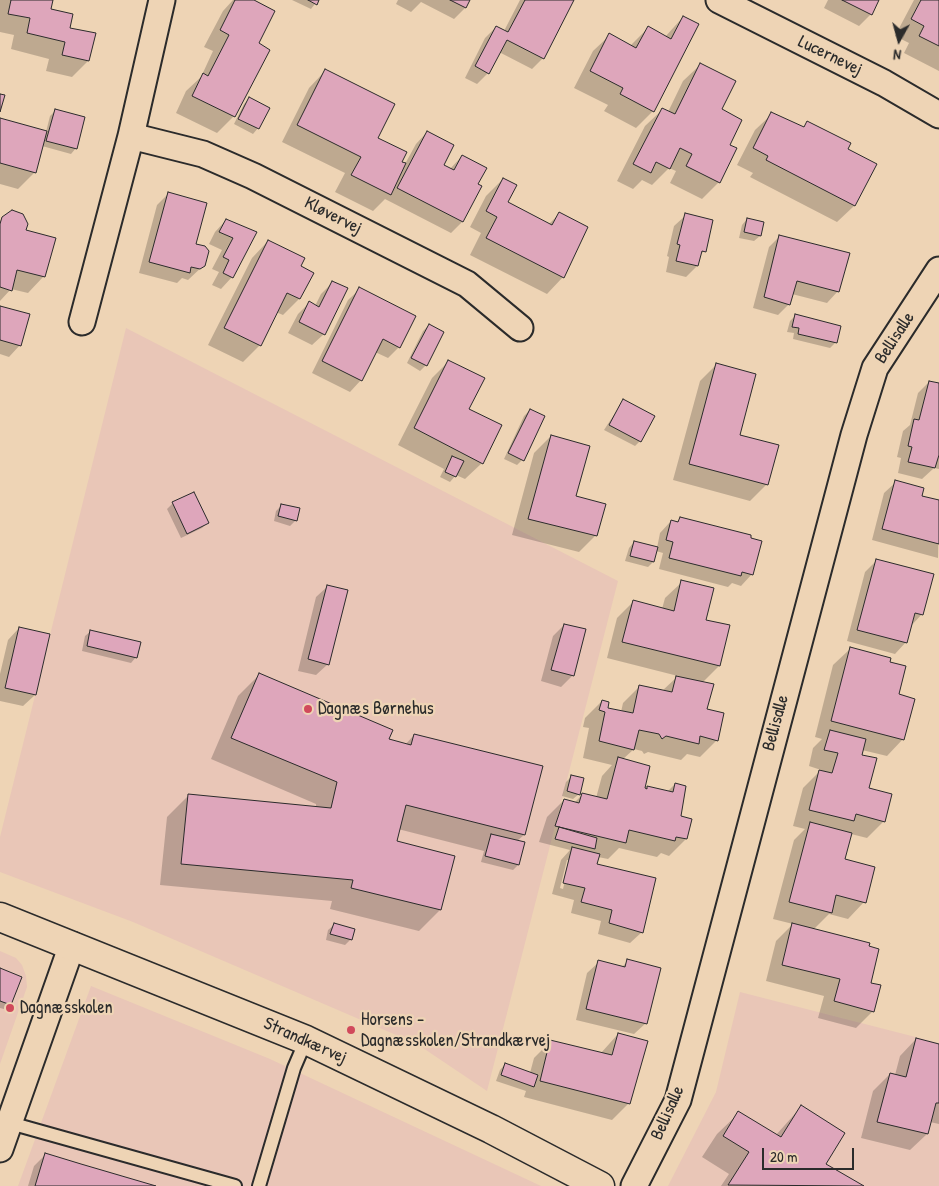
<!DOCTYPE html>
<html>
<head>
<meta charset="utf-8">
<style>
	body { margin:0 }
	#map { position:relative; width:939px; height:1186px; overflow:hidden; background:#eed4b5; font-family:"Patrick Hand",sans-serif }
	canvas { display:block }
	.north { position:absolute; left:874px; top:15px; width:50px; height:50px; -webkit-text-stroke:4px #eed4b5; paint-order:stroke; rotate:187deg; font-size:14px; font-weight:700; line-height:20px; text-align:center; color:#2b2b2b }
	.north::after { content:''; display:block; margin:auto; width:18px; height:22px; background:#2b2b2b; clip-path:polygon(50% 0,100% 100%,50% 72%,0 100%) }
	.scale { position:absolute; left:762px; top:1148px; width:92px; height:22px; box-sizing:border-box; border:2px solid #2b2b2b; border-top:0; padding-left:6px; font-size:15px; line-height:18px; white-space:nowrap; color:#2b2b2b; -webkit-text-stroke:4px #eed4b5; paint-order:stroke }
</style>
</head>
<body>
<div id="map">
<canvas width="939" height="1186"></canvas>
<div class="north">N</div>
<div class="scale">20 m</div>
</div>
<script>
const ctx = document.querySelector('canvas').getContext('2d');
ctx.lineJoin = 'round';
function fill(path, color) { ctx.fillStyle = color; ctx.fill(path, 'evenodd'); }
const shape = rows => new Path2D(rows.map(r => 'M' + r).join(''));
function stroke(path, color, width, dash) { ctx.strokeStyle = color; ctx.lineWidth = width; ctx.lineCap = dash ? 'butt' : 'round'; ctx.setLineDash(dash || []); ctx.stroke(path); }
function label(font, color, halo, rows, align = 'center') {
  ctx.font = font + ' "Patrick Hand",sans-serif'; ctx.lineWidth = 4.5; ctx.setLineDash([]); ctx.textBaseline = 'middle'; ctx.strokeStyle = halo; ctx.fillStyle = color; for (const [text, x, y, turn = 0] of rows) {
    ctx.save(); ctx.translate(x, y); ctx.rotate((+turn || 0) * Math.PI / 180); ctx.textAlign = isNaN(turn) ? turn : align; if (halo) ctx.strokeText(text, 0, 0); ctx.fillText(text, 0, 0); ctx.restore();
  }
}
fill(shape([
	[126,328,618,581,487,1091,417,1044,133,922,0,872,0,837],
	[0,951,16,958,22,965,26,976,27,987,0,1064],
	[91,986,270,1059,541,1186,18,1186],
	[740,992,939,1043,939,1186,668,1186,716,1092]
]), '#e9c6b7');
fill(shape([
	[0,0,51,0,49,9,68,28,88,61,72,77,46,71,49,59,11,49,14,35,0,32],
	[233,0,251,0,257,44,234,116,217,133,176,113,186,91,201,77,213,51,204,47,223,11],
	[292,0,318,0,311,9],
	[398,0,469,0,465,8,454,19,421,2,411,12,396,4],
	[520,0,571,0,543,58,532,69,499,52,488,73,477,84,465,78,485,38,496,27,504,31],
	[828,0,878,0,871,14,859,26,824,8],
	[914,0,939,0,939,71,904,53,909,43,895,36],
	[683,17,653,111,636,128,604,111,608,105,574,88,593,51,610,35,630,46,648,28,665,37],
	[700,65,720,110,728,145,719,182,702,199,670,183,676,171,669,168,652,185,642,180,633,189,617,181,645,126,662,110,668,112,683,81],
	[325,71,377,138,401,162,405,164,416,144,427,132,443,166,450,169,462,156,477,185,480,186,462,222,451,233,385,199,373,211,335,192,345,173,282,142,309,88],
	[249,99,258,128,253,134,234,124,244,104],
	[55,111,76,148,71,154,42,146,35,172,18,189,0,184,0,120,46,132,50,116],
	[772,114,803,128,808,123,846,150,875,165,854,206,837,222,750,177,753,173,737,165,755,130],
	[503,179,506,203,549,224,559,214,563,277,547,294,470,255,481,233,470,227,486,196],
	[168,194,204,265,188,280,182,278,177,283,139,273,157,205],
	[686,215,704,251,700,255,697,266,686,277,666,272,669,257,667,256,674,226],
	[3,218,25,231,44,276,28,293,11,289,0,301,0,221],
	[747,219,762,223,760,236,754,241,739,238,742,225],
	[226,220,255,233,232,277,221,289,212,285,219,272,212,269,222,250,209,244,215,232],
	[780,236,838,291,827,303,792,294,789,304,778,315,753,308,769,247],
	[268,241,299,267,299,299,283,315,276,312,260,345,243,362,208,345,252,258],
	[333,282,324,334,312,345,288,333,298,314,309,303,315,306,321,294],
	[360,289,399,347,388,358,375,352,361,380,350,392,312,373,348,300],
	[0,307,20,345,9,357,0,354],
	[795,316,839,326,835,343,830,348,793,339,794,333,787,332,790,321],
	[429,325,426,365,420,371,407,363,423,331],
	[449,361,468,409,482,463,465,479,456,475,450,482,440,477,444,469,398,445,432,378],
	[716,365,738,435,767,484,750,501,673,480,700,381],
	[929,382,939,385,939,469,934,468,922,479,898,473,901,458,897,457,903,431,910,425,918,393],
	[623,401,640,441,635,446,604,430],
	[530,410,522,460,517,465,504,459,524,416],
	[551,436,575,497,596,535,579,552,512,535,534,453],
	[896,482,920,497,939,502,938,558,872,540,884,493],
	[194,493,208,522,202,528,181,538,167,509,172,504],
	[282,505,296,520,290,526,274,521,276,511],
	[680,519,752,574,741,586,732,583,728,587,659,569,663,553,656,551,653,562,648,567,625,561,629,548,634,542,657,548,660,533,671,521,676,523],
	[876,561,922,614,911,626,906,642,895,654,847,641,865,572],
	[682,582,705,621,719,666,702,683,705,710,717,740,700,757,687,754,681,760,648,752,644,754,642,751,634,749,622,760,643,789,648,787,667,792,675,784,679,817,691,820,686,839,669,856,661,853,657,857,619,848,608,859,598,857,596,865,642,932,630,943,598,934,601,921,571,913,574,900,552,894,561,860,570,850,539,842,547,817,564,800,574,803,582,795,596,798,602,776,612,765,583,758,589,728,583,727,585,718,602,701,606,709,621,712,623,703,640,686,662,691,678,676,607,658,617,618,633,602,662,609,665,598],
	[567,860,570,860,563,889,560,888],
	[328,586,328,664,316,675,298,671,316,597],
	[564,625,573,675,561,687,541,681,553,636],
	[19,628,48,635,35,695,23,706,0,701,0,674,8,640],
	[91,631,136,657,131,663,82,651,85,636],
	[850,649,889,663,897,695,903,739,887,756,862,750,860,755,867,789,884,821,867,838,851,834,844,860,864,902,848,919,829,914,813,930,869,984,873,1011,856,1028,818,1018,824,996,766,981,776,941,793,924,773,919,794,840,805,829,793,826,803,788,821,770,809,766,813,748,822,739,815,737,833,665],
	[259,675,387,740,405,745,414,735,524,835,517,841,518,865,513,870,481,862,484,851,398,829,395,842,454,857,440,910,419,931,330,909,332,901,160,885,167,817,188,796,316,808,316,804,211,759,238,696],
	[572,776,579,794,573,799,562,796,566,782],
	[334,925,351,939,345,945,326,940,328,930],
	[628,961,646,1023,634,1034,576,1020,587,973,599,962,621,968],
	[0,970,10,1004,4,1009,0,1008],
	[618,1034,629,1103,612,1120,524,1097,526,1091,496,1081,500,1070,505,1064,530,1073,534,1058,551,1041,601,1053],
	[916,1039,939,1045,939,1124,930,1122,927,1134,910,1150,861,1138,873,1091,890,1074,895,1075,900,1056],
	[801,1107,824,1164,861,1186,721,1186,729,1174,702,1157,717,1134,739,1113,776,1135],
	[45,1155,152,1186,28,1186,34,1166]
]), '#0003');
const building = shape([
	[11,0,53,0,51,9,73,14,70,28,96,33,89,61,62,55,65,42,27,33,30,18,8,14,11,0],
	[235,0,254,0,275,11,259,43,270,50,235,117,192,96,203,73,208,76,229,35,220,30,235,0],
	[308,0,319,0,317,5,308,0],
	[450,0,470,0,466,8,450,0],
	[525,0,574,0,544,59,507,40,489,74,475,66,496,26,508,32,525,0],
	[842,0,879,0,872,15,842,0],
	[921,0,939,0,939,46,919,36,924,26,911,19,921,0],
	[683,16,699,24,654,112,620,94,623,88,590,71,609,33,636,48,648,26,671,39,683,16],
	[700,63,736,81,722,109,742,120,730,145,737,148,720,183,686,166,692,154,680,148,670,169,656,162,651,173,633,164,662,108,675,114,700,63],
	[325,69,395,104,378,138,407,152,402,162,406,163,391,195,351,175,361,157,297,125,325,69],
	[0,94,5,95,0,112,0,94],
	[249,97,270,108,259,129,238,119,249,97],
	[55,109,85,117,77,149,46,141,55,109],
	[771,112,804,127,807,121,851,143,848,149,877,164,855,206,766,160,768,156,753,148,771,112],
	[0,118,47,131,36,173,0,163,0,118],
	[427,131,454,145,444,165,454,170,462,155,487,168,478,184,482,186,463,222,397,188,427,131],
	[503,178,517,185,508,202,552,225,559,212,588,227,564,278,486,238,497,217,486,211,503,178],
	[168,192,207,203,196,244,205,246,209,251,205,266,200,269,191,267,190,273,149,262,168,192],
	[12,210,23,214,28,224,26,230,56,238,45,277,17,270,12,291,0,287,0,224,2,217,12,210],
	[685,213,713,220,706,252,702,251,698,266,676,261,680,245,677,244,685,213],
	[747,218,764,222,761,236,744,232,747,218],
	[226,219,257,232,233,278,223,273,229,260,223,257,233,238,219,232,226,219],
	[779,235,850,253,839,292,797,281,790,305,764,297,779,235],
	[268,240,305,258,301,266,314,273,300,299,287,293,261,346,224,328,268,240],
	[332,281,348,288,325,335,299,322,309,301,319,307,332,281],
	[359,287,416,316,400,348,383,339,362,381,322,361,359,287],
	[0,306,30,314,21,346,0,340,0,306],
	[795,314,841,326,837,343,798,334,799,328,792,327,795,314],
	[429,324,444,332,427,366,411,358,429,324],
	[448,360,485,378,469,409,502,425,483,464,414,428,448,360],
	[716,363,756,374,740,435,779,445,768,485,689,464,716,363],
	[929,381,939,383,939,455,935,468,908,462,912,447,908,446,914,419,919,420,929,381],
	[623,399,655,416,641,442,609,425,623,399],
	[530,409,545,416,524,461,508,453,530,409],
	[551,435,590,446,576,496,606,504,597,536,528,519,551,435],
	[452,456,464,461,456,477,445,472,452,456],
	[895,480,924,488,922,496,939,500,939,544,882,529,895,480],
	[194,492,209,523,187,534,172,502,194,492],
	[281,504,300,508,297,521,278,516,281,504],
	[680,517,751,535,751,538,762,541,753,575,742,572,741,576,669,558,673,542,666,540,671,520,678,522,680,517],
	[634,541,658,547,654,562,630,556,634,541],
	[876,559,934,574,923,615,915,613,907,643,857,630,876,559],
	[681,580,714,588,706,620,730,625,720,666,622,642,633,600,674,611,681,580],
	[327,585,348,590,329,665,308,659,327,585],
	[564,624,586,629,574,676,551,670,564,624],
	[19,627,50,634,36,695,5,688,19,627],
	[90,630,141,642,137,658,87,646,90,630],
	[850,647,891,658,890,662,906,666,899,694,915,699,904,740,831,721,850,647],
	[259,673,393,730,389,739,411,745,414,734,543,766,525,835,406,805,397,841,455,856,441,910,351,888,353,880,181,864,188,794,331,808,337,782,231,738,259,673],
	[676,676,714,684,707,709,724,713,718,741,700,736,699,744,666,736,662,739,659,734,639,730,634,750,599,741,605,712,599,710,602,700,609,702,608,708,633,713,639,685,672,692,676,676],
	[830,730,866,739,862,755,877,758,869,788,892,794,885,822,856,814,854,821,809,810,819,770,832,773,838,753,824,750,830,730],
	[618,757,650,766,645,788,647,789,647,786,673,792,675,783,686,786,681,816,692,819,687,839,676,837,675,841,629,830,626,843,555,826,564,799,579,803,582,793,607,799,618,757],
	[571,775,584,778,580,795,567,791,571,775],
	[810,822,852,833,845,859,875,867,866,903,836,895,832,913,789,902,810,822],
	[559,827,597,838,595,849,555,839,559,827],
	[491,834,525,842,519,865,485,856,491,834],
	[572,847,600,854,597,864,656,878,643,933,609,923,612,910,581,902,585,888,563,883,572,847],
	[334,923,355,929,352,940,330,934,334,923],
	[792,923,870,943,869,946,879,949,871,983,881,985,874,1012,834,1001,840,979,782,965,792,923],
	[627,959,661,968,647,1024,586,1009,598,960,625,967,627,959],
	[0,968,22,977,11,1005,0,1001,0,968],
	[618,1033,648,1041,630,1104,540,1081,550,1040,612,1055,618,1033],
	[916,1038,939,1044,939,1103,936,1103,928,1134,877,1122,890,1073,906,1077,916,1038],
	[505,1063,538,1075,534,1087,501,1075,505,1063],
	[801,1105,845,1133,826,1164,864,1186,728,1185,749,1152,723,1136,738,1111,781,1137,801,1105],
	[45,1153,81,1164,156,1186,35,1186,45,1153]
]);
fill(building, '#dea6bb');
stroke(building, '#2b2b2b', 1);
const lane = shape([
	[10,1123,235,1186],
	[259,1186,294,1068,306,1040]
]);
const street = shape([
	[719,0,884,83,939,115],
	[131,136,203,154,253,176,467,284,520,328],
	[82,322,131,136,162,0],
	[0,1149,72,945],
	[634,1186,678,1100,854,435,875,368,939,270]
]);
const secondary = shape([
	[0,917,306,1040,491,1129,600,1186]
]);
stroke(lane, '#2b2b2b', 16);
stroke(street, '#2b2b2b', 29);
stroke(secondary, '#2b2b2b', 31);
stroke(lane, '#eed4b5', 12);
stroke(street, '#eed4b5', 25);
stroke(secondary, '#eed4b5', 28);
for (const [x, y, r, color] of [
	[308,709,5,"#d1495b"],
	[10,1008,5,"#d1495b"],
	[351,1030,5,"#d1495b"]
]) { const dot = new Path2D(); dot.arc(x, y, r, 0, 2 * Math.PI); ctx.fillStyle = color; ctx.fill(dot); stroke(dot, '#eed4b5', 2); }
label('18px', '#2b2b2b', '#eed4b5', [
	["Lucernevej",830,56,26],
	["Kløvervej",333,216,27],
	["Bellisalle",895,338,-57],
	["Bellisalle",776,723,-75],
	["Strandkærvej",305,1041,24],
	["Bellisalle",668,1113,-66]
]);
label('18px', '#2b2b2b', '#eed4b5', [
	["Dagnæs Børnehus",318,709],
	["Dagnæsskolen",20,1008],
	["Horsens -",361,1020],
	["Dagnæsskolen/Strandkærvej",361,1041]
], 'left');
</script>
</body>
</html>
